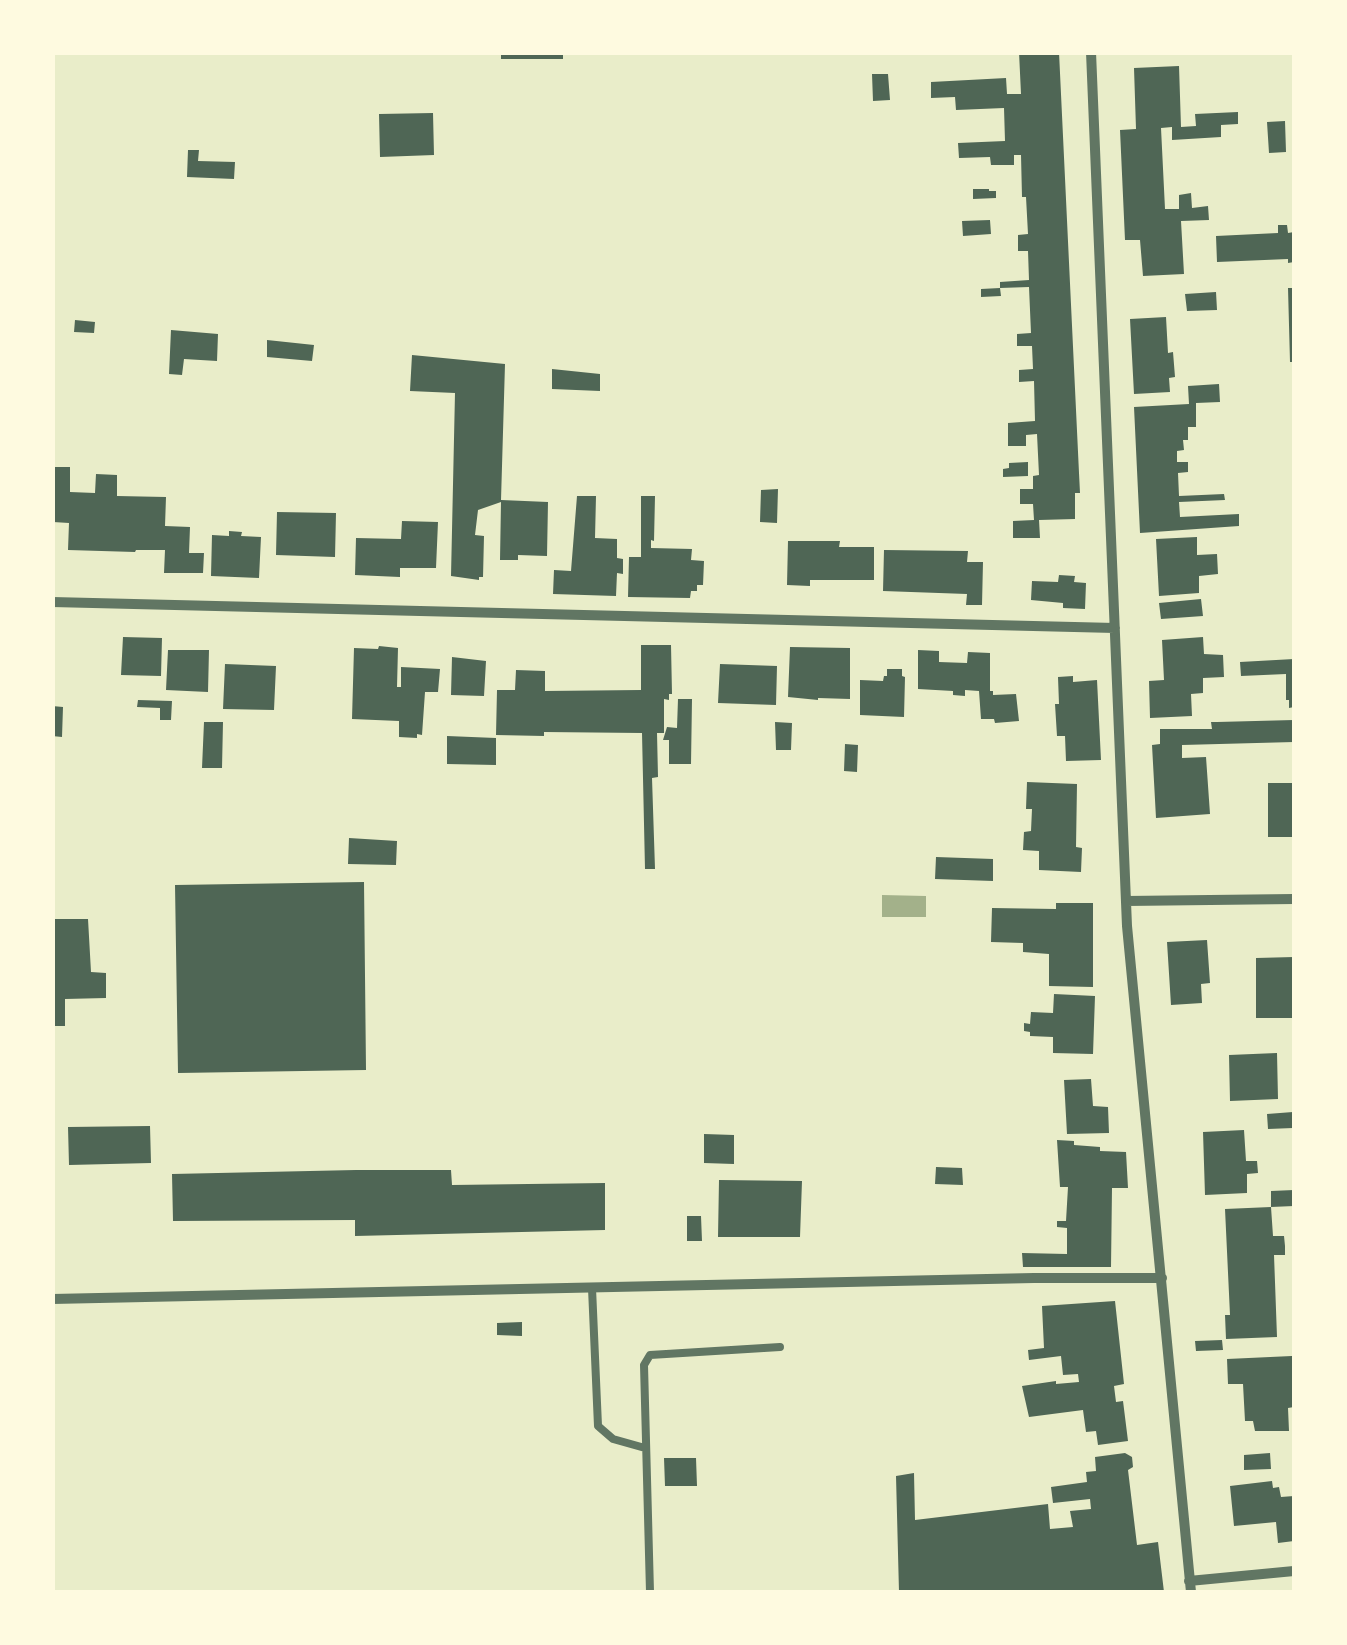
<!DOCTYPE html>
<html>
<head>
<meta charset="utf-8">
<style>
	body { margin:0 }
	#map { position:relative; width:1347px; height:1645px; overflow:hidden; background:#e9edc9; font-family:Signika,sans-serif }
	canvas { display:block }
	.frame { position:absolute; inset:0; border:55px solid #fefae0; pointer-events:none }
</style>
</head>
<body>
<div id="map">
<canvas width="1347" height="1645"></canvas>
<div class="frame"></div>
</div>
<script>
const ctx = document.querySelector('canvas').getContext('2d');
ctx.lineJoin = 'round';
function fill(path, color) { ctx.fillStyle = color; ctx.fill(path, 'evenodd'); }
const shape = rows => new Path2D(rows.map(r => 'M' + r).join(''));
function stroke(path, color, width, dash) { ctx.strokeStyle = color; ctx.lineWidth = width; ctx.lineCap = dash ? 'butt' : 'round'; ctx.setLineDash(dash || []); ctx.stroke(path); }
fill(shape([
	[882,895,926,896,926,917,882,917]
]), '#a3b18a');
fill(shape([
	[501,52,563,52,563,59,501,59],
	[1019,52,1059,52,1079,473,1080,493,1075,493,1075,519,1039,520,1040,538,1013,538,1013,521,1034,520,1033,504,1020,504,1020,489,1033,489,1033,476,1039,475,1037,434,1026,435,1026,446,1008,446,1008,423,1035,421,1034,381,1019,382,1019,370,1033,369,1032,346,1017,346,1017,334,1031,333,1029,287,1000,288,1000,282,1029,280,1028,251,1018,251,1018,235,1028,234,1026,197,1022,197,1021,155,1014,155,1014,165,991,165,990,157,959,158,958,143,1005,141,1004,108,956,110,955,97,931,98,931,82,1006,78,1007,94,1021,94],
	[1179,66,1181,127,1196,126,1195,114,1238,112,1238,124,1221,125,1221,137,1172,140,1172,127,1161,128,1165,209,1179,209,1179,195,1191,193,1192,208,1208,206,1209,220,1181,221,1184,274,1143,276,1140,240,1125,240,1120,130,1136,129,1134,68],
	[872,74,888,74,890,100,873,101],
	[433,113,434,155,380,157,379,114],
	[1285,121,1286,152,1269,153,1267,122],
	[188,150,199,150,198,161,235,162,234,179,187,177],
	[973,189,989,189,989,191,996,191,996,198,973,199],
	[990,220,991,234,963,236,962,221],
	[1278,225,1287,225,1288,233,1294,232,1294,262,1288,263,1288,259,1217,262,1216,236,1278,233],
	[1000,288,1001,296,981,297,981,289],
	[1288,288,1294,288,1294,362,1290,362],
	[1216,292,1217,310,1187,311,1185,294],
	[1166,317,1168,353,1173,352,1175,377,1169,378,1170,392,1134,394,1130,319],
	[75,320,95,322,94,333,74,332],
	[171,330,218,334,217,361,184,359,182,375,169,374],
	[267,340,314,345,312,361,267,357],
	[412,355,505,364,501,500,548,502,547,556,518,555,518,560,500,560,501,502,478,510,475,535,484,536,483,577,479,577,479,580,451,576,455,393,410,391],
	[552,369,600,374,600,391,552,389],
	[1219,384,1220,402,1196,403,1196,427,1188,427,1188,440,1183,440,1184,450,1177,451,1177,462,1188,462,1188,472,1178,473,1179,496,1224,494,1225,500,1179,502,1180,517,1239,514,1239,526,1140,533,1134,407,1189,404,1188,386],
	[1028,462,1028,476,1003,477,1003,469,1009,468,1009,463],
	[55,467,70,467,70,492,95,493,96,474,117,475,117,496,166,497,165,526,190,527,189,553,204,553,203,573,164,573,165,550,136,550,135,552,68,550,69,523,53,522],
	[778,489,777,523,760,522,761,490],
	[577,496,596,496,595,538,617,539,617,558,623,559,623,574,617,573,616,596,553,594,554,570,571,571],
	[641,496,655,496,654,541,651,540,651,548,692,549,691,560,704,561,703,585,697,585,697,591,691,591,690,598,628,597,629,557,641,557],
	[277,512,336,513,335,557,276,555],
	[402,521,438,522,436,568,400,568,400,577,355,575,356,538,401,539],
	[229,531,242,532,241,536,261,537,259,578,211,576,212,535,229,536],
	[1197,537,1197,555,1217,554,1218,574,1199,576,1199,593,1159,596,1156,539],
	[788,541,840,541,839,547,874,547,874,580,810,580,810,586,787,585],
	[884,550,968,551,967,562,983,562,982,605,966,605,967,594,883,591],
	[1059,575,1075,576,1074,582,1086,583,1085,609,1063,608,1063,603,1031,600,1032,581,1058,582],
	[1201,599,1203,616,1161,619,1159,603],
	[123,637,162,638,161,676,121,675],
	[1203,637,1204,654,1223,655,1224,677,1203,678,1203,693,1191,694,1192,716,1150,718,1149,681,1164,680,1162,640],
	[641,645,671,645,672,694,669,694,669,700,664,699,664,733,657,733,658,777,652,778,655,869,645,869,642,733,544,732,544,736,496,735,497,690,515,690,516,670,545,671,545,691,641,690],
	[379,646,398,648,397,687,401,687,401,667,440,669,438,692,425,692,422,735,417,734,417,738,399,737,399,721,352,719,354,648,378,649],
	[790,647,850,648,850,699,818,698,818,700,788,697],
	[168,650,209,650,208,692,166,690],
	[918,650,939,651,939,662,967,663,968,652,990,653,990,691,993,691,993,695,1016,694,1019,721,995,723,994,719,981,719,979,691,965,690,965,696,953,695,953,691,918,689],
	[452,657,486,661,484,696,451,695],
	[1294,659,1294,707,1289,708,1289,700,1286,700,1286,674,1241,676,1240,662],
	[225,664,276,666,274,710,223,709],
	[720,664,777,666,776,705,718,703],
	[887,669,902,669,902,676,905,677,904,717,860,715,860,680,883,681,884,676,887,676],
	[1073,676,1073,682,1097,680,1101,760,1066,761,1065,736,1057,736,1055,704,1059,704,1058,677],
	[678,699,692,699,691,764,669,764,669,740,663,740,667,727,677,728],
	[138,700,172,701,171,720,160,720,160,708,137,707],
	[52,706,63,707,62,737,52,736],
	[1294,720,1294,742,1182,745,1182,758,1206,757,1210,814,1156,818,1152,745,1160,744,1160,729,1212,729,1211,722,1217,722],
	[204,722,223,722,222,768,202,768],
	[775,722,792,723,791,750,776,750],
	[447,736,496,738,496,765,447,764],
	[845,744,858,745,857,772,844,771],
	[1027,782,1077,784,1076,847,1082,848,1081,872,1039,870,1039,851,1023,850,1024,832,1031,831,1032,809,1026,809],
	[1268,783,1294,783,1294,837,1268,837],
	[349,838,397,841,396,865,348,864],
	[936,857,993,859,993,881,935,879],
	[364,882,366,1070,178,1073,175,885],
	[1056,903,1093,903,1093,987,1049,986,1049,954,1023,952,1023,943,991,942,992,908,1056,909],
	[52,919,88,919,91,972,106,973,106,998,65,999,65,1026,52,1026],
	[1207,940,1210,983,1201,984,1202,1003,1171,1005,1167,942],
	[1294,957,1294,1018,1256,1018,1256,958],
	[1054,994,1095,996,1093,1054,1053,1053,1053,1037,1030,1036,1030,1032,1024,1031,1024,1023,1030,1024,1031,1012,1053,1013],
	[1277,1053,1278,1099,1230,1101,1229,1055],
	[1091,1079,1093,1106,1108,1107,1109,1133,1067,1134,1064,1080],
	[1293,1112,1293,1128,1268,1129,1267,1114],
	[150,1126,151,1163,69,1165,68,1127],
	[1244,1130,1246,1161,1257,1161,1258,1173,1247,1174,1247,1193,1205,1195,1203,1132],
	[704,1134,734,1135,734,1164,704,1163],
	[1057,1140,1074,1141,1074,1145,1100,1147,1100,1151,1126,1152,1128,1188,1112,1188,1111,1267,1023,1267,1022,1253,1067,1254,1067,1228,1057,1227,1057,1221,1066,1221,1068,1187,1060,1187],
	[936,1167,962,1168,963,1185,935,1184],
	[356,1170,451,1170,452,1185,605,1183,605,1230,355,1236,355,1220,173,1221,172,1174],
	[719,1180,802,1181,800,1237,718,1237],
	[1294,1190,1294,1206,1271,1207,1271,1191],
	[1271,1207,1273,1236,1284,1236,1285,1246,1285,1255,1274,1255,1277,1337,1226,1339,1225,1315,1230,1315,1225,1209],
	[687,1216,701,1216,702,1241,687,1241],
	[1115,1301,1124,1384,1114,1386,1116,1402,1123,1401,1128,1441,1098,1445,1096,1431,1086,1432,1083,1410,1029,1417,1022,1386,1056,1381,1056,1384,1079,1382,1078,1374,1063,1375,1061,1356,1029,1360,1028,1350,1044,1348,1042,1306],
	[522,1322,522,1336,497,1335,497,1323],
	[1222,1340,1223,1350,1196,1351,1195,1341],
	[1292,1356,1294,1407,1288,1408,1289,1431,1255,1431,1253,1421,1245,1421,1243,1384,1228,1384,1227,1359],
	[1125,1453,1132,1457,1133,1467,1128,1470,1137,1545,1158,1542,1164,1592,899,1592,896,1476,914,1473,915,1520,1048,1504,1050,1529,1073,1527,1070,1511,1091,1509,1090,1499,1053,1503,1051,1487,1087,1482,1086,1472,1096,1471,1095,1457],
	[1270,1453,1271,1469,1244,1470,1244,1455],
	[664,1458,696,1458,697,1486,665,1486],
	[1272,1481,1273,1488,1279,1487,1281,1497,1294,1496,1294,1541,1278,1543,1276,1522,1234,1526,1230,1486]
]), '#4f6655');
stroke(shape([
	[592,1288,598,1426,613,1439,645,1448],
	[650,1592,644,1365,650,1355,780,1347]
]), '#617663', 8);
stroke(shape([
	[1091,52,1127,926,1191,1592],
	[52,602,1115,628],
	[1126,901,1294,899],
	[52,1299,1034,1278,1162,1278],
	[1189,1581,1294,1571]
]), '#617663', 10);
</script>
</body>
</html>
